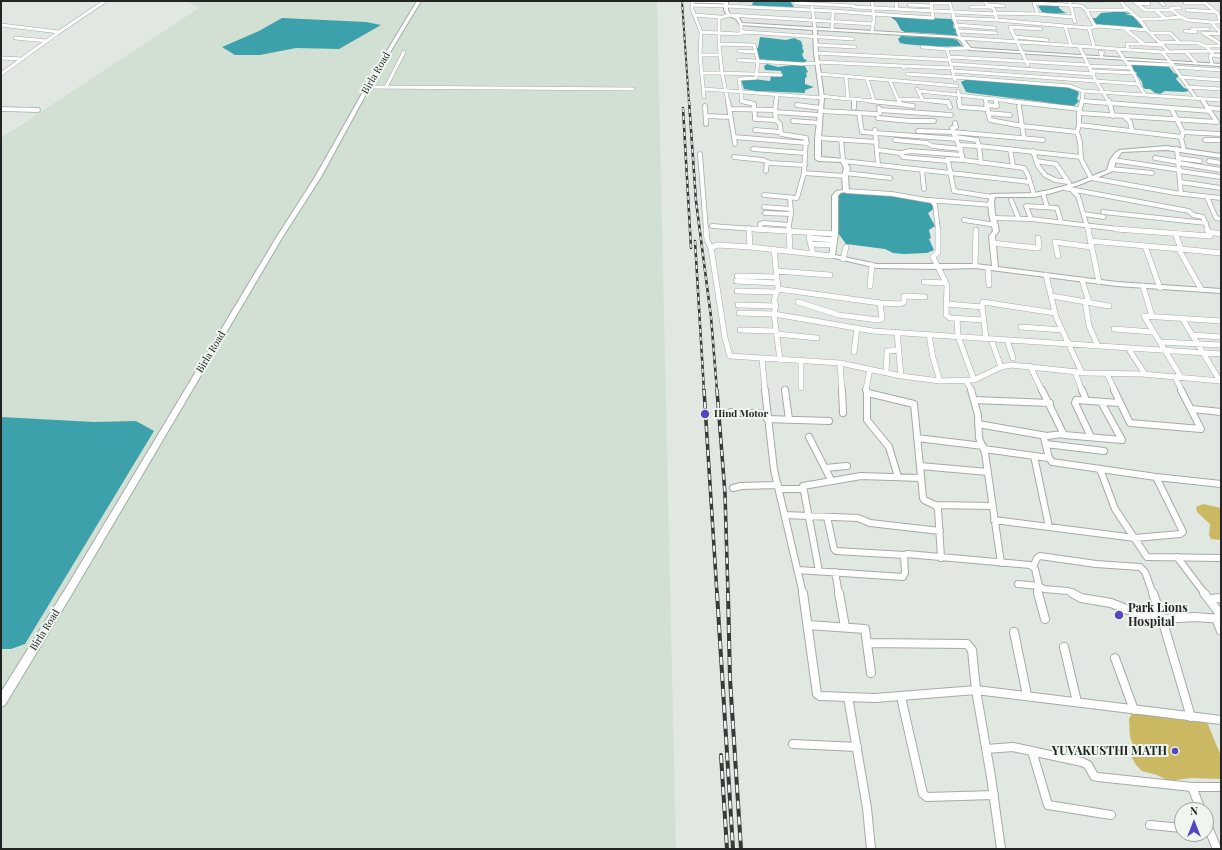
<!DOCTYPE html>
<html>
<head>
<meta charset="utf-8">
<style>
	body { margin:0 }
	#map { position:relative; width:1222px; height:850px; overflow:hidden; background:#e1e8e2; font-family:"Playfair Display",serif }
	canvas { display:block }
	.frame { position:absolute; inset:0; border:2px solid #232523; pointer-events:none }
	.north { position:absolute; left:1174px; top:802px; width:40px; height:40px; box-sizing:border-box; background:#eff6f0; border:1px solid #9da29e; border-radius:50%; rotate:0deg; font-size:11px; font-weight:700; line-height:16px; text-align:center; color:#232523 }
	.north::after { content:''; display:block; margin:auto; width:14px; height:18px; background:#5745bd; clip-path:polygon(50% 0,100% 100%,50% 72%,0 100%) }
</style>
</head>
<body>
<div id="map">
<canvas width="1222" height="850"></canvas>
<div class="frame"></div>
<div class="north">N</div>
</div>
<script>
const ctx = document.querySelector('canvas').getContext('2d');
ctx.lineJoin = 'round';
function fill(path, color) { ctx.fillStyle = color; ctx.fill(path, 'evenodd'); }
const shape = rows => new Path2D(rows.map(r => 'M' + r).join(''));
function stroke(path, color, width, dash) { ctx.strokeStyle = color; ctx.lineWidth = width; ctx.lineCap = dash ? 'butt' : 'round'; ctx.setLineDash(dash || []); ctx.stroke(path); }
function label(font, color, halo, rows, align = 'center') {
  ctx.font = font + ' "Playfair Display",serif'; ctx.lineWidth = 4; ctx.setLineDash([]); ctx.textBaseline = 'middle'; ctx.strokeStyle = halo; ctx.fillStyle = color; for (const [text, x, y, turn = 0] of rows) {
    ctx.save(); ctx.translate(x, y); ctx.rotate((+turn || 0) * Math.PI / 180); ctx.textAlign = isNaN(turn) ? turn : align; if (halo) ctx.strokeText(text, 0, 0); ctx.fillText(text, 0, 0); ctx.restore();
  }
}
fill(shape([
	[186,1,657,1,676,849,1,849,1,138,199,8]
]), '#d2e0d4');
fill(shape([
	[1203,504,1221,508,1221,540,1211,539,1209,535,1210,524,1197,512,1196,507],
	[1132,713,1207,722,1221,756,1221,779,1191,778,1169,781,1157,775,1142,771,1136,765,1131,756,1133,745,1130,737,1129,719]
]), '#cbb863');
fill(shape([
	[754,1,790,1,794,7,750,6,753,4,751,2],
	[1055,5,1059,6,1059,8,1064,12,1067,13,1050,14,1042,12,1038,6],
	[1114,12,1124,12,1132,14,1125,14,1133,16,1140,24,1147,26,1144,27,1146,29,1129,28,1123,26,1096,25,1092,18,1096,18,1101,13],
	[889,16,951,19,954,23,953,27,957,31,955,32,959,36,951,36,940,34,905,32,901,30,896,21],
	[282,18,366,22,381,25,339,49,296,48,260,55,235,55,222,47,259,31],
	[901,36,950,38,957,40,962,46,936,47,905,44,900,43,898,39],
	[760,37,786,40,794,38,801,41,803,47,802,47,804,52,802,54,804,59,807,60,802,65,805,66,808,72,806,73,807,77,805,78,805,84,814,87,805,90,805,93,756,91,744,89,741,80,745,78,770,81,771,76,779,77,782,76,781,71,765,70,764,66,767,64,778,67,799,64,759,59,757,52,754,50,758,48],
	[1135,63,1169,67,1174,73,1179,75,1176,79,1184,88,1188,89,1188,91,1184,92,1165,91,1160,94,1155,93,1150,89,1145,89,1143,87,1142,82,1136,74,1137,73,1131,69,1133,68,1132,66],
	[970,78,1060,85,1075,89,1079,93,1077,99,1079,101,1074,106,1066,106,1044,102,971,93,966,92,961,82],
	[845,192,889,195,929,201,935,208,928,213,935,226,929,230,931,238,929,239,934,250,927,253,904,254,893,253,885,249,846,244,838,233,838,229,835,221,839,213,835,196],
	[1,417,94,422,136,421,154,431,25,644,11,649,1,649]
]), '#3ca1aa');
const minorFar4 = shape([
	[692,1,692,9,701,32,700,55,704,97],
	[693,1,726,2],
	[740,1,752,1],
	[872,1,874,19,872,32],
	[896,1,897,9],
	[949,1,960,38,1079,46],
	[985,1,988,6,994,9,997,20,1065,26],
	[1088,1,1102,1],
	[1121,1,1124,6,1139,19],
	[1134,1,1145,10,1155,10],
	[1160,1,1164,5],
	[1203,1,1218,14,1220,22,1211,22,1221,33],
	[795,3,854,6],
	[931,3,950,3],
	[1070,3,1075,22],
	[1136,3,1149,4,1147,1],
	[1185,3,1206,3],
	[692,5,727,6],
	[909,5,931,6],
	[989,5,1004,6],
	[726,6,833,11,832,30],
	[812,7,815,29],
	[854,7,996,14],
	[971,7,990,7],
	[1171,8,1180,8],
	[1187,10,1217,12],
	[833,11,873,14],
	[996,13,1038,14,1034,3,1082,6,1086,10],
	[873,14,933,18,931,1],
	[1038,14,1073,17],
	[695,15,720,17],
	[729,15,873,24],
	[730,15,719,18,719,44,754,45,758,61,756,78,739,79,742,101,746,102],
	[1181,17,1188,20,1211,22],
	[953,18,997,20],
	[741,24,741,31,744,32,853,39],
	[1,25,59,32,105,1],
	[957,25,995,28],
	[1095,26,1086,10,1128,10],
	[1089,28,1098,26,1147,30,1168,51],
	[1125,29,1144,44,1163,45],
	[1147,30,1139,19,1156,19,1181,17,1172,10,1155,10,1165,18],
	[959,31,996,33],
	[1185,31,1196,32],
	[701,32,718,33],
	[1195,32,1192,29,1208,29],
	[718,33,739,34,744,32],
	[1150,33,1170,33,1180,43],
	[1221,34,1203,33,1221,44],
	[1015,37,1047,40],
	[15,38,47,41],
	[1160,42,1198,43,1205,46],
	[817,45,855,47],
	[1071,46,1065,26,1089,28,1094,47],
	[1221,46,1205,46,1211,51,1221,51],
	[922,47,947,49],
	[968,48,947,49,954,77,1069,86,1083,91,1082,102],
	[1128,50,1127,44,1144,44],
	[739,51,756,52],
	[1185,51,1196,63],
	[816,53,950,60],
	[700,55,719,55],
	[950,57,1088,65],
	[1102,57,1100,52,1103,53],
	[1,58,23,59],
	[738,60,802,64,818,63],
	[818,62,902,66],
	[1127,63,1173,65],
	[952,64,1094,74],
	[1212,64,1210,56,1213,55],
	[1028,65,1010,27,1041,29],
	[1089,66,1131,68],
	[1174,66,1162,52,1211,51,1213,55,1221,56],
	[904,68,902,66,952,68],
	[953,71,1138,84,1145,95],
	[1092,71,1134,73],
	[703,73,722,73,719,44],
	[1,74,59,32],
	[819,74,957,86],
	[907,74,954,77,955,80],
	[846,77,848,99,854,99,854,102],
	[1180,77,1221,80],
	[867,79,874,101],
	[890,81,899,102],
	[1139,84,1130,67,1117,49,1162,52],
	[368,87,633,89],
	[386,87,404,52],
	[1187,87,1221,89],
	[704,89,822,98],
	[918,91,959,95,958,91],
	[1083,91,1221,100],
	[821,96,848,99],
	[995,98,996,102],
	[1196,98,1174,67,1221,70],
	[854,99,880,102],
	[898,99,923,100,917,89],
	[1202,99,1204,102],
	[923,100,946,102],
	[1083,101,1094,102],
	[728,102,722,73,781,75],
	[776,102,777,94],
	[960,102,959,95,1018,102],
	[1109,102,1096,81,1079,46,1117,49]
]);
const minorFar3 = shape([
	[728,101,735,144],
	[742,101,754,104,755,119,776,120],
	[776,101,775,112,819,115],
	[854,101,854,108],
	[871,101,900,104,899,101],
	[934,101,948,102,950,107],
	[959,101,960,107,987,109],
	[986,101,990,120,1022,126,1024,138],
	[1009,101,1079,109],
	[1082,101,1079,113,1079,125,1077,132,1080,142,1081,159,1091,178,1175,193,1221,198],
	[1083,101,1210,111],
	[1109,101,1113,116],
	[900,104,913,106],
	[797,105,821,108],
	[986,105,997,106,996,101],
	[705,106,706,124],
	[1019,106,1022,126,1077,132],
	[1171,108,1183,132,1221,134],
	[1209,108,1221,109],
	[1,109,38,110],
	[730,109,775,110],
	[880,110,951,115],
	[821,111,877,114,880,113,879,108],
	[859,113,862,132,957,139],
	[988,113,1010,115],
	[1079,113,1217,122,1203,101],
	[706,116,730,117],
	[1125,117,1130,122,1132,130],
	[878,118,910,121,934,121],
	[793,121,820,123],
	[1079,125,1182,137],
	[755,130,780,132],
	[875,130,878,164],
	[918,131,953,132],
	[954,133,952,128,956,127,955,123],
	[1183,133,1181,138,1184,150],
	[734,137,807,143],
	[955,137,977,140,979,146,959,145],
	[818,138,877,142],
	[841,139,843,160],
	[895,140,927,143,932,146,961,149],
	[1205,140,1221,140],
	[753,149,805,153],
	[1010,149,1013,166],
	[1177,149,1181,194],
	[878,150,900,153,903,157,948,161,954,191,992,197],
	[1033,151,1038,166,1045,175,1055,180,1068,182],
	[901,153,910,151,962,155],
	[700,154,706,230],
	[734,157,763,160,770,163,805,165],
	[1155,158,1179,162],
	[1178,158,1200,161],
	[947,159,963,160],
	[1113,160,1180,170],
	[844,161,1030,182],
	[1036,161,1056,164,1069,183],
	[1209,161,1221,163],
	[981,163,979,146,1081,157],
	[1179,163,1221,170],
	[1111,169,1152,173],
	[922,170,924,189],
	[766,171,767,162],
	[1180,171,1221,177],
	[804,173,845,176],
	[845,173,890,178],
	[1180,182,1221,188],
	[1064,188,1189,211,1193,215,1203,217,1208,230],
	[846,191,892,194,932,201,935,205,938,230],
	[1073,191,1078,196,1088,230],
	[1043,193,1047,207],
	[764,195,797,198,804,173,806,138,781,134,780,124,776,120,775,112],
	[1034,195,1028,175,1024,168,963,160,960,148,953,132,1043,140],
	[1207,197,1216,218,1221,219],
	[929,200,992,205],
	[1011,200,1019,219],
	[764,207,791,209],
	[1103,212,1206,223],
	[765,213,791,214],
	[1084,214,1104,217],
	[994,218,1031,219,1127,230],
	[1031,219,1026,206,1057,208,1061,222],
	[964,220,996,225],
	[712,226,769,230],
	[749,228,749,230],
	[761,229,760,224,764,223,789,225],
	[788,230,791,214,790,198]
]);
const minorFar2 = shape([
	[706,229,707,240,711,248],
	[749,229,750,247],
	[754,229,835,234],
	[789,229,790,252],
	[938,229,938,252,933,257,947,285,946,315,950,318,984,320],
	[1088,229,1099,282],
	[1116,229,1210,236,1207,229],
	[1209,232,1221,234],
	[809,237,813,254],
	[810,238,834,240],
	[1090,241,1181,249,1175,233],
	[992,243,1037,248,1039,247,1038,238],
	[811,244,834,245],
	[1145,246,1160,288],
	[1178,248,1201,289],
	[774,249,778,289,774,300,776,306,774,314,780,360],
	[1181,249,1221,253],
	[832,256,750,247,717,245,711,248,725,338,730,356,840,363,901,376,940,381,974,380,1001,367,1011,365,1087,373,1142,374,1221,381],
	[1058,256,1055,242,1091,247],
	[843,259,846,247],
	[975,266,976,230],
	[988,268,989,285],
	[776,271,830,275],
	[1046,275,1056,317,1082,373],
	[737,276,776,277],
	[1082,280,1089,302],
	[736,281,777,283],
	[924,282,946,283],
	[870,286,872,265],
	[1143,286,1152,316],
	[778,289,880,303,901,304,904,302,904,296,925,297],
	[737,291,776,292],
	[1052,296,1109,306],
	[1085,301,1089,326,1098,346],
	[798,302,839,315,878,320,882,319,880,303],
	[947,304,982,307],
	[738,305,776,306],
	[739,313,774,314,873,331,1221,354],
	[957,318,958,336,974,380],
	[1182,318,1220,381],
	[1021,327,1062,330],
	[1114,329,1153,332],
	[740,330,776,331],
	[897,332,901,376],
	[777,334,817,338],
	[929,335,933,358,940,381],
	[1192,335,1221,337],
	[986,338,982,307,983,302,1055,313],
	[991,339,1001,367],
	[1007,340,1013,358],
	[1160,342,1221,345],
	[1128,348,1145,374],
	[854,352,857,328],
	[762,359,765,391],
	[801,361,801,388],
	[840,363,842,391],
	[1030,366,1042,391],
	[1075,372,1082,391],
	[886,373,887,351,899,350],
	[1107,374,1115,391],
	[1175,377,1182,391],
	[1181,377,1144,316,1221,321],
	[966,381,972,391],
	[785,389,785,391],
	[867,391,866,389,870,369]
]);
const minorFar1 = shape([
	[765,390,774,470,803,594],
	[785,390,789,419],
	[842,390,843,413],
	[866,390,868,393,914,404,923,498,924,500,935,505,938,509,941,558],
	[971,390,978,415,979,438,985,453,1001,563],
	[1042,390,1064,435,1122,440,1101,402],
	[1082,390,1086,400],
	[1114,390,1130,423,1201,429,1181,390],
	[867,392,867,420,889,447,898,477],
	[974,400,1050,403],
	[1192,409,1221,412],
	[731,412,767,414],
	[767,419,829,421],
	[978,424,1047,436],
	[1063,434,1047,436,1044,438,1049,458,1052,462,1156,477],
	[809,437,831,480],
	[1091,437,1075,403,1076,400,1120,403],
	[917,438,983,446],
	[1046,444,1104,451],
	[984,449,1049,458],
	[1034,456,1049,527],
	[920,466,988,472],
	[825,468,847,466],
	[1100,469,1115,509,1147,557,1221,558],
	[733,488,741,486,778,485],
	[779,489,803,489],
	[935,505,992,506],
	[785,515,858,518,870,523,940,531],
	[827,517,834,549,836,551,904,555],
	[994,520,1135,538,1180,534,1183,532,1156,477,1221,484],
	[1177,557,1205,594],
	[1033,567,1037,558,1040,556,1096,564,1140,567,1145,572,1153,594],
	[798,570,903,577,905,573,904,555,907,554,1030,565,1035,569,1039,586,1044,589,1068,591,1074,594],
	[819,571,803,486,861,476,921,478],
	[835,572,839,594],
	[1018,584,1039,586],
	[1038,594,1037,591,1040,587]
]);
const minor = shape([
	[803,593,817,694,820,696,875,698,976,690,991,777,1001,849],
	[839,593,845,627],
	[1038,593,1045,619],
	[1072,593,1081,598,1111,603,1131,611,1162,619],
	[1153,593,1162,619],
	[1204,593,1221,615],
	[1210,599,1221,598],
	[1216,618,1221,631],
	[808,625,865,629,871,673],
	[1014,632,1027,695],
	[867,643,967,644,972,650,976,690,1221,720],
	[1064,647,1077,702],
	[1115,658,1134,710],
	[848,697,867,808,871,849],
	[901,697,923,794,927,797,994,795],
	[1191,717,1162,619,1195,617,1221,619],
	[793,744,857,747],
	[986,749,1013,747,1082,762,1088,765,1094,776,1098,777,1192,787,1221,787],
	[1032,751,1048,805,1111,815],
	[1192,787,1201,810],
	[1206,822,1217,849],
	[1150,825,1182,828]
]);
const tertiary = shape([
	[417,1,421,1,377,74,321,177,282,238,72,594,5,705,1,707,1,692,66,588,276,238,315,177,373,74,417,1],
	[724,1,728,1,728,10,730,14,739,17,742,23,955,36,963,38,971,48,1221,64,1221,66,970,50,965,48,960,40,955,38,817,30,818,53,824,98,821,138,821,157,845,159,850,168,848,176,849,191,840,193,838,196,838,234,835,255,877,264,975,264,992,266,989,236,993,231,989,214,988,202,991,194,1034,193,1049,190,1075,183,1107,170,1110,160,1115,153,1119,150,1166,146,1221,154,1221,158,1166,150,1122,152,1116,160,1114,169,1111,172,1079,185,1052,193,1034,197,995,197,994,202,995,214,999,231,995,236,998,267,1117,282,1221,289,1221,293,1117,286,975,268,938,269,877,268,830,257,829,256,832,234,832,196,836,191,843,190,842,176,844,168,841,162,818,161,815,159,815,138,820,98,814,53,813,30,740,25,736,19,727,15,724,10,724,1]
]);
stroke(minorFar4, '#a4aba5', 4);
stroke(minorFar3, '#a4aba5', 5.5);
stroke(minorFar2, '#a4aba5', 6);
stroke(minorFar1, '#a4aba5', 8);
stroke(minor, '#a4aba5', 10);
stroke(tertiary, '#a4aba5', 2);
stroke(minorFar4, '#fff', 3);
stroke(minorFar3, '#fff', 4);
stroke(minorFar2, '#fff', 5);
stroke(minorFar1, '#fff', 6);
stroke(minor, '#fff', 8);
fill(tertiary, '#fff');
const railFar3 = shape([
	[682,1,689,102]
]);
const railFar2 = shape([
	[689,101,696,201,711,317,717,391],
	[683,108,691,248],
	[695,241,704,391]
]);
const railFar1 = shape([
	[704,390,717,594],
	[717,390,725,494,728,594]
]);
const rail = shape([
	[717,593,733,849],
	[728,593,730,679,741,849],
	[721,755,727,849]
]);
stroke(railFar3, '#373a37', 2);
stroke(railFar2, '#373a37', 2.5);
stroke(railFar1, '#373a37', 3.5);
stroke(rail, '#373a37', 4);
stroke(railFar3, '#eff6f0', 1, [3]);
stroke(railFar2, '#eff6f0', 1.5, [4]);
stroke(railFar1, '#eff6f0', 2, [6]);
stroke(rail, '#eff6f0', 2.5, [8]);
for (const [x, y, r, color] of [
	[705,414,5,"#5745bd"],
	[1119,615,5,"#5745bd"],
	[1175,751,4,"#5745bd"]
]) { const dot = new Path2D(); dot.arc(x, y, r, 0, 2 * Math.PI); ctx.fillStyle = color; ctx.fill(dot); stroke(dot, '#eff6f0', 1.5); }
label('10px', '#232523', '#eff6f0', [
	["Birla Road",376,73,-60],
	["Birla Road",211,352,-59],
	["Birla Road",45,630,-58]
]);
label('bold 10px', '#232523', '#eff6f0', [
	["Hind Motor",714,414]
], 'left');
label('bold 12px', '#232523', '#eff6f0', [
	["Park Lions",1128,608],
	["Hospital",1128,622],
	["YUVAKUSTHI MATH",1167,751,"right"]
], 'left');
</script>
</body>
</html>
